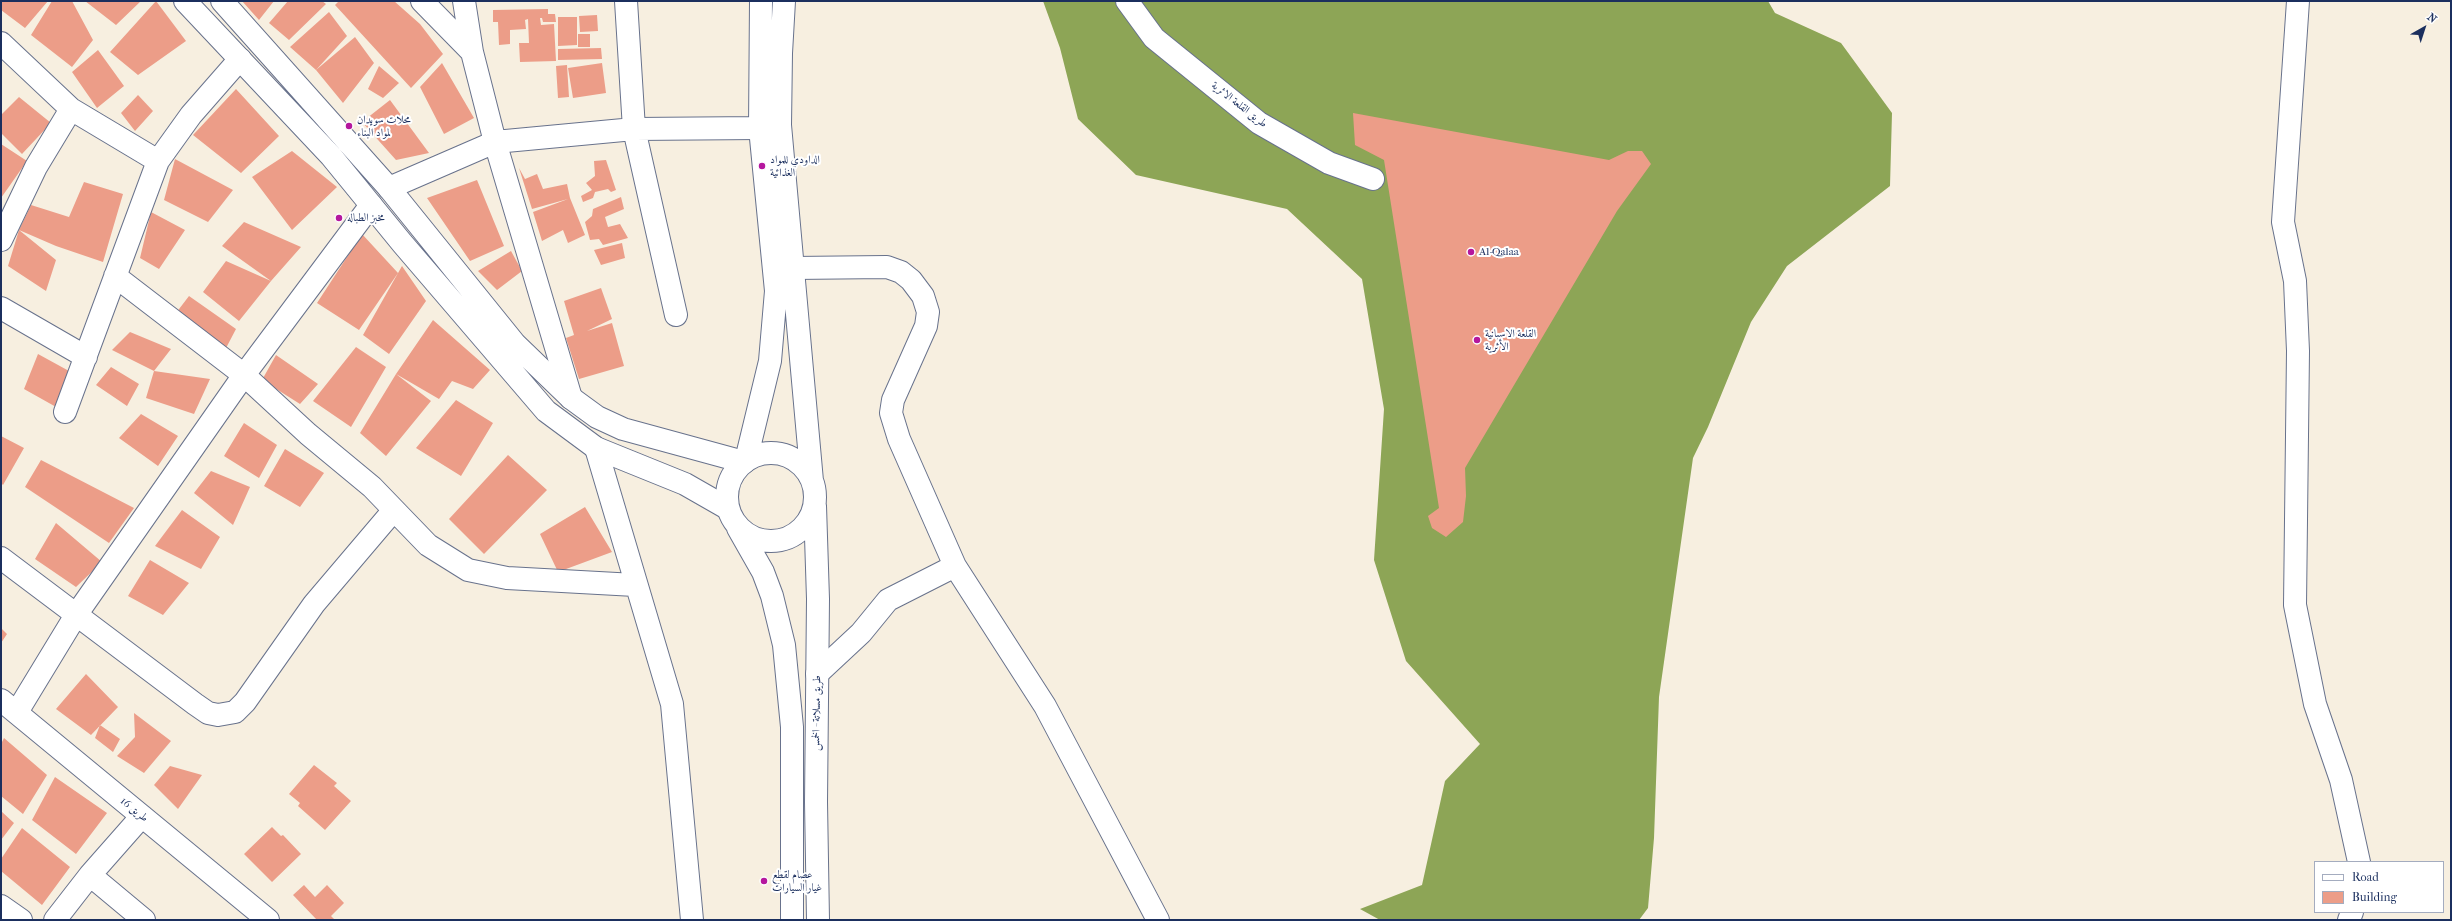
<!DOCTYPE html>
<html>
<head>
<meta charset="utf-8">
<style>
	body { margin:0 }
	#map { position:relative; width:2452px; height:921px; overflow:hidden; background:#f7efe0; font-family:"IM FELL French Canon",serif }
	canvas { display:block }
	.frame { position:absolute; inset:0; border:2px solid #1b2f5e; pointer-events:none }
	.legend { position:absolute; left:2314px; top:861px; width:130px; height:52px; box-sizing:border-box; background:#fff; border:1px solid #a4acbf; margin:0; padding:5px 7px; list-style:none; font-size:12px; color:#1b2f5e }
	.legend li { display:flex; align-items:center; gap:8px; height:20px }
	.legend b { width:20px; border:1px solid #a4acbf }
	.north { position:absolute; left:2404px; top:8px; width:40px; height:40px; -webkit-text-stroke:3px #fff; paint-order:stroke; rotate:39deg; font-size:11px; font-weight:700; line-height:16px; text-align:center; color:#1b2f5e }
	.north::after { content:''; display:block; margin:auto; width:14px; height:18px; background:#1b2f5e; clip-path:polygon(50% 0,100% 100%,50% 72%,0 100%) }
</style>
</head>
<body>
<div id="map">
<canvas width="2452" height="921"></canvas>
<div class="frame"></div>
<ul class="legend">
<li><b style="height:5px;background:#fff"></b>Road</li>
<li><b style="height:11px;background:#ec9d88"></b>Building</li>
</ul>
<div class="north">N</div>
</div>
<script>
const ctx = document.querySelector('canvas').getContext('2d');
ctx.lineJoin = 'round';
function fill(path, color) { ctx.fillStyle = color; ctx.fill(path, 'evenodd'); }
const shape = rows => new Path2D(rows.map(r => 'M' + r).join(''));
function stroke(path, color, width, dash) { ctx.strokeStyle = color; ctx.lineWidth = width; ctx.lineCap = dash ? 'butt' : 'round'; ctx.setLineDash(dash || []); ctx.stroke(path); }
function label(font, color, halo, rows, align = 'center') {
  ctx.font = font + ' "IM FELL French Canon",Amiri,serif'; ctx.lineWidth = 4; ctx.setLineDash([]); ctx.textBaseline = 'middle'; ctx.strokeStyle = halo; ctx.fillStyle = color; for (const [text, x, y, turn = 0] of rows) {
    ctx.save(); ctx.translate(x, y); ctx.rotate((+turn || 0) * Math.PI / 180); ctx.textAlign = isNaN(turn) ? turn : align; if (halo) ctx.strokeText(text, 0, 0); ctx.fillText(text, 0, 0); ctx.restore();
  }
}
fill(shape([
	[1043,1,1768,1,1775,13,1841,43,1892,113,1890,186,1787,266,1751,322,1708,427,1693,458,1659,697,1654,838,1648,908,1639,920,1380,920,1360,909,1422,885,1445,781,1480,744,1406,661,1374,560,1384,409,1362,279,1287,209,1136,175,1078,119,1060,48]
]), '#8da556');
fill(shape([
	[1,1,48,1,25,28,1,10],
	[52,1,72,1,93,40,72,67,31,35],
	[85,1,141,1,116,25],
	[156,1,186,41,138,75,110,52],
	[242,1,274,1,259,20],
	[288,1,322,1,326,4,289,40,269,23],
	[339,1,394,1,420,24,443,54,411,88,335,5],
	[548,9,548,14,555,14,556,22,543,22,542,18,540,18,541,25,554,24,556,61,520,62,519,43,529,43,528,19,525,20,526,29,510,30,510,44,499,45,498,22,493,22,493,10],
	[329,12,347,36,316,70,290,47],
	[597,15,598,31,580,32,579,16],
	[558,17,577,17,577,45,558,46],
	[578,34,590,34,590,47,578,47],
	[355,37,374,63,343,103,316,70],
	[601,48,602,59,558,60,558,49],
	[98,50,124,86,97,108,72,72],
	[442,63,474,118,444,134,420,87],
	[602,63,606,93,573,98,568,68],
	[567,65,569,97,558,98,556,66],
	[379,66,399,83,383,98,368,89],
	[236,89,279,136,241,173,193,135],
	[138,95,153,111,135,131,121,113],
	[19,97,51,123,22,154,1,133,1,115],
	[390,100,429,153,396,160,362,122],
	[1353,113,1609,160,1628,151,1642,151,1651,164,1617,211,1465,468,1466,496,1463,522,1446,537,1432,528,1428,516,1439,508,1384,160,1355,145],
	[1,144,27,161,1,198],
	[292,151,337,187,292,230,252,177],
	[175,159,233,190,208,222,164,200],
	[606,160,616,190,611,192,608,189,595,192,593,198,583,202,581,196,592,190,586,183,595,176,594,161],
	[519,168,525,179,537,174,543,189,567,184,570,198,585,235,568,243,563,230,542,241,533,212,568,199,532,209],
	[477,180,504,246,470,261,427,198],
	[84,182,123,194,103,262,56,246,19,230,56,260,46,291,8,266,19,230,31,205,69,217],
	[621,197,624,209,605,217,608,227,620,224,628,238,603,245,599,239,590,240,585,222,592,216,593,209],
	[151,212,185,230,159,269,140,258],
	[244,222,301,247,271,281,222,246],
	[362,234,398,273,359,330,317,303],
	[622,243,625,258,601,265,594,250],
	[511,251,522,271,497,290,478,271],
	[226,261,271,281,239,321,203,292],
	[402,266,426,301,389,354,363,335],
	[601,288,612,319,587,331,612,323,624,366,579,379,566,338,574,335,564,301],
	[189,296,236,329,225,350,176,313],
	[433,320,490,370,473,389,452,381,439,399,396,374],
	[130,332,171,349,154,371,210,379,194,414,146,398,154,371,112,350],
	[356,347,386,367,351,427,313,401],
	[38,354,69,371,65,412,24,389],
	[276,355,318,384,300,404,262,380],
	[111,367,139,384,127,406,96,385],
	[396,374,431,401,386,456,360,433],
	[456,400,493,423,461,476,416,448],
	[141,414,178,436,158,466,119,438],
	[244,423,277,445,259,478,224,456],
	[1,436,24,448,3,485,1,483],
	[285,449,324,473,300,507,264,486],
	[508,455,547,490,484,554,449,519],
	[41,460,134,508,109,543,25,487],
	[211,471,250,487,233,525,194,493],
	[585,507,612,552,558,572,540,534],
	[182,510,220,537,201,569,155,546],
	[56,523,102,562,76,587,35,559],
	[150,560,189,583,163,615,128,596],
	[1,628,7,634,1,643],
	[86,674,118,707,91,735,56,709],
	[134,713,171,741,144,773,117,756,135,737],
	[100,725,120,739,113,752,95,738],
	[4,738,47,775,23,814,1,796,1,744],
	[314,765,337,783,334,786,351,801,325,830,298,806,300,803,289,794],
	[170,766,202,775,178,809,154,785],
	[55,777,107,813,76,854,32,820],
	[1,811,14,823,1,840],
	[272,827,281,836,283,835,301,854,272,882,244,854],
	[22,828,70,867,42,905,1,871,1,859],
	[304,885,315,897,327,885,344,903,331,916,335,920,317,920,293,895]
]), '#ec9d88');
const minor = shape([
	[422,1,472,52],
	[464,1,472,52,495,142,571,398],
	[626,1,634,129,676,315],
	[1127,1,1154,38,1259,123,1329,163,1373,179],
	[2298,1,2283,222,2295,281,2298,351,2295,605,2315,704,2341,780,2359,862],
	[1,43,71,109,158,161],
	[389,188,495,142,634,129,760,128,779,126],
	[1,240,36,167,71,109],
	[793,268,887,267,901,272,911,280,923,296,928,312,926,326,893,400,891,413,899,439,955,566,1045,706,1158,920],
	[115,276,244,375,308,434,372,487,428,545,468,570,507,578,635,585],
	[1,308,86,357],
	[65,412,158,161,191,115,240,59],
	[596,448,672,704,692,920],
	[1,558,195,704,208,713,218,715,235,712,245,702,314,604,393,511],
	[817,674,861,633,888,600,955,566],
	[1,700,268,920],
	[17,712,76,615,244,375,371,205],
	[90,875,144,920],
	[1,906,21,920],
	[55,920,90,875,142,816],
	[2349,920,2352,912]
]);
const major = shape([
	[185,1,331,156,402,243,546,411,596,448,685,484,727,508],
	[222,1,389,188,515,344,571,398,597,417,623,429,744,462]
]);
const highway = shape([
	[784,1,781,53,780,125,812,481],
	'727 497a44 44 0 1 1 88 0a44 44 0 1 1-88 0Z',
	[746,460,770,361,776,291,760,128,761,1],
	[815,506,818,599,816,802,818,920],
	[738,528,763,572,772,596,784,645,792,727,792,920]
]);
stroke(minor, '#68728c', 24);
stroke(major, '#68728c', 24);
stroke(highway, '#68728c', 24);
stroke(minor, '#fff', 22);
stroke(major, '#fff', 22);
stroke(highway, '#fff', 22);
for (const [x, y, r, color] of [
	[349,126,4,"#b5179e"],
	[762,166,4,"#b5179e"],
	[339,218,4,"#b5179e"],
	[1471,252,4,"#b5179e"],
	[1477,340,4,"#b5179e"],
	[764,881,4,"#b5179e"]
]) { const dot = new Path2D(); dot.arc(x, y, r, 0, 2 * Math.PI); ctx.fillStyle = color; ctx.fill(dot); stroke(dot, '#fff', 1.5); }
label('11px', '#1b2f5e', '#fff', [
	["طريق القلعة الاثرية",1239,105,38],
	["طريق مسلاتة - الخمس",817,713,-89],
	["طريق 16",134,810,39]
]);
label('11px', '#1b2f5e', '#fff', [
	["محلات سويدان",357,120],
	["لمواد البناء",357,133],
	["الداودي للمواد",770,160],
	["الغذائية",770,173],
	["مخبز الطباله",347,218],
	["Al-Qalaa",1479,252],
	["القلعة الاسبانية",1485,334],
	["الأثرية",1485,347],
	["عصام لقطع",772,875],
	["غيار السيارات",772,888]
], 'left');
</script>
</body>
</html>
